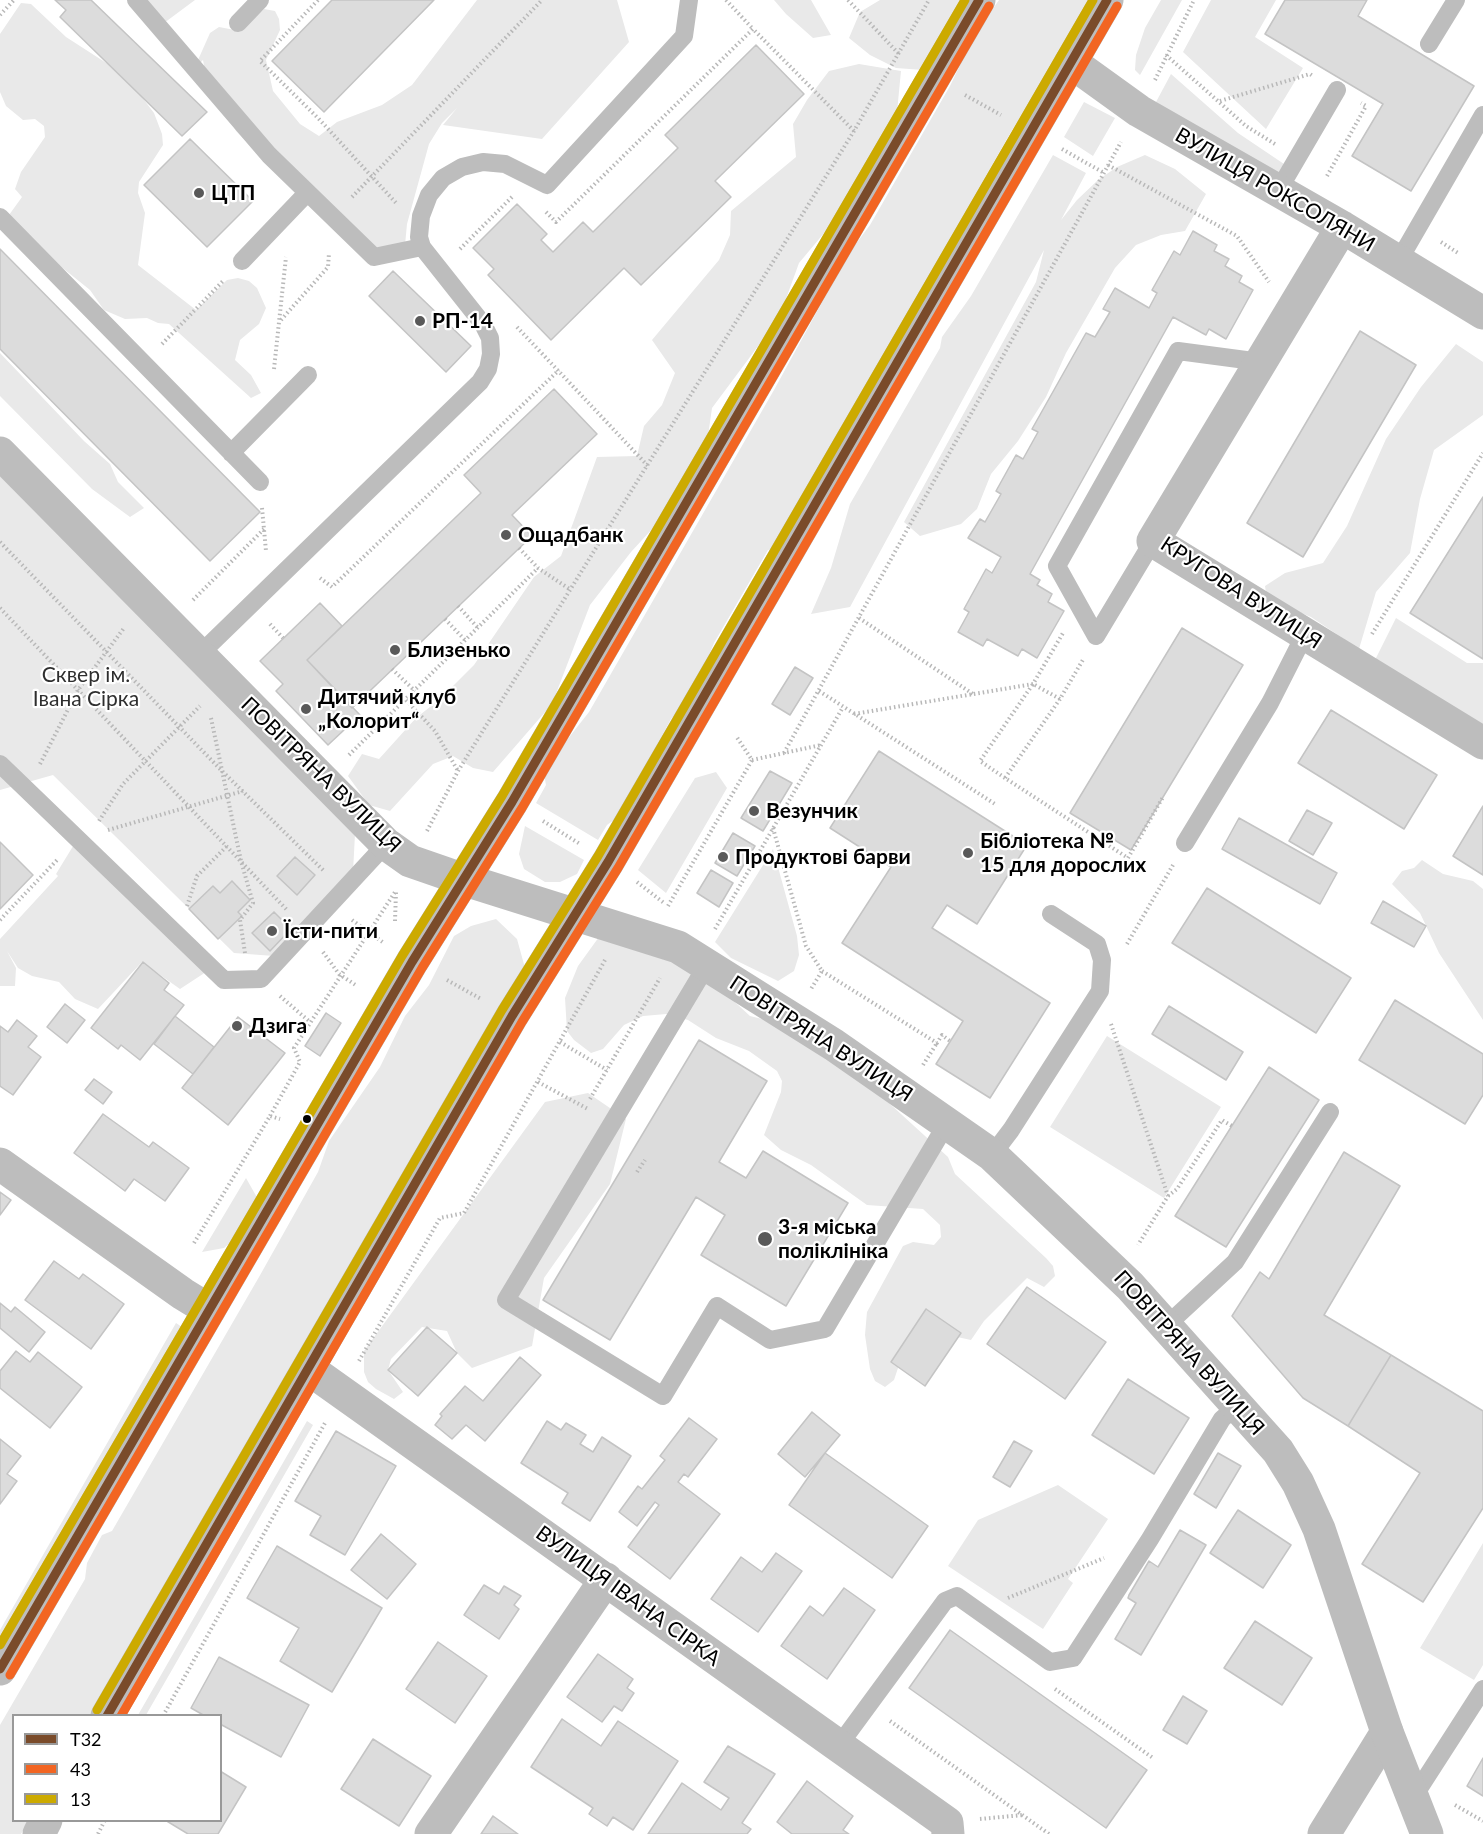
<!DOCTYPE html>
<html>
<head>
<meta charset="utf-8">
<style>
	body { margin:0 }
	#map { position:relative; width:1483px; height:1834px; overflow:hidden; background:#fff; font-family:Lato,sans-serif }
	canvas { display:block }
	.legend { position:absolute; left:12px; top:1714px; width:210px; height:108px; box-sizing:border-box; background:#fff; border:2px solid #999; margin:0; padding:8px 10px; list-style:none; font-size:18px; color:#000 }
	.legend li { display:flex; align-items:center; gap:12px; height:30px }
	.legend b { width:30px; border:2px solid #999 }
</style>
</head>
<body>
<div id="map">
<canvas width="1483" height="1834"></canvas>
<ul class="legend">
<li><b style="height:8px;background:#7a4b2a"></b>Т32</li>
<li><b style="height:8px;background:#f26522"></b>43</li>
<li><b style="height:8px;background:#ca0"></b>13</li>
</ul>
</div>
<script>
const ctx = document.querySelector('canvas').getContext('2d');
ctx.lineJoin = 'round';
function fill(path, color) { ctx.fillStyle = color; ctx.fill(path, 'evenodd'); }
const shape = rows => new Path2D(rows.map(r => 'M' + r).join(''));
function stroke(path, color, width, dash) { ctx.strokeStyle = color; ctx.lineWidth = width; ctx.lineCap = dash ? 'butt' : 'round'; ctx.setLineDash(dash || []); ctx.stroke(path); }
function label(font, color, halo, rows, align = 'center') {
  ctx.font = font + ' Lato,sans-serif'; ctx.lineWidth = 4.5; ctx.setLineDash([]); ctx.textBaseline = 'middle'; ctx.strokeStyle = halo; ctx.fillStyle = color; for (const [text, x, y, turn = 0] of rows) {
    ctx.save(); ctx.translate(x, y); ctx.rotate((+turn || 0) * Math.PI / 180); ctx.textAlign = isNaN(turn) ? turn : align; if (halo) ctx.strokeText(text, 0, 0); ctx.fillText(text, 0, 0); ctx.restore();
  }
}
fill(shape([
	[128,0,195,0,164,23],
	[477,0,617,0,629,42,542,139,443,125,457,108,442,123,429,144,407,224,405,245,389,259,261,156,236,131,207,82,203,60,194,69,210,33,219,27,240,31,264,9,275,11,279,19,280,30,266,60,273,91,300,124,319,136,337,122,382,105,412,85],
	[774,0,811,0,831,35,813,38,786,14],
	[880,0,970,0,923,70,896,68,870,55,849,38,860,12],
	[999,0,1093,0,1011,132,773,549,768,550,714,643,693,694,671,719,618,817,607,825,598,840,536,803,546,785,544,774,559,750,589,712,774,390,849,253,870,225,950,86,974,36],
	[1161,0,1182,0,1140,75,1135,70,1136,55,1145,28],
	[1211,0,1276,0,1255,37,1303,68,1266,129,1183,52],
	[21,3,31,4,66,37,111,66,135,88,154,113,162,134,163,145,139,182,138,193,145,213,138,265,196,310,227,280,238,278,249,281,257,288,266,308,259,324,240,340,235,360,251,375,261,393,251,398,169,324,158,323,147,318,125,319,104,310,90,290,18,232,9,215,22,197,15,189,21,172,45,137,44,126,35,119,23,120,6,106,0,92,0,34],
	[859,64,901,71,897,112,840,214,799,263,779,318,712,408,707,443,687,491,631,552,590,605,552,704,493,772,473,768,453,756,433,764,390,811,369,805,348,776,362,754,379,759,416,718,440,699,474,665,534,577,561,556,597,457,637,456,644,426,662,405,675,373,652,340,719,260,730,235,731,211,796,157,793,124,807,100,829,71],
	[1171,74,1238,133,1284,164,1275,178,1156,102],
	[1084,102,1115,118,1093,156,1064,137],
	[1053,155,1086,173,1061,220,1077,200,1098,180,1117,167,1145,155,1175,169,1206,194,1185,231,1161,235,1136,245,1115,268,1066,353,1046,397,1018,441,991,474,977,509,961,524,920,536,904,522,1036,282,1044,250,850,607,811,614,831,568,850,504,940,348,942,337,971,296],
	[1456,344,1483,362,1483,415,1434,450,1420,499,1410,553,1376,592,1359,649,1311,617,1267,599,1265,586,1285,573,1323,563,1347,526,1386,439,1421,387],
	[0,353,84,441,110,464,118,482,144,508,130,517,92,489,0,396],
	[0,476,355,834,353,872,274,956,234,953,53,775,0,790],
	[1396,618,1467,663,1483,663,1483,731,1374,662],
	[716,772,727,788,666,893,638,870,695,778],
	[525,826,584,860,577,874,560,882,545,882,524,869,519,854],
	[78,838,206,972,180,989,142,962,98,1009,75,999,59,982,32,976,18,968,7,951,16,968,15,986,0,986,0,939,58,876,56,874],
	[773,849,797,936,799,955,794,971,778,981,731,958,715,942],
	[1422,860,1443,874,1473,881,1483,889,1483,1020,1439,953,1420,913,1392,884,1402,871,1414,868],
	[496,919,517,939,525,968,93,1715,14,1716,14,1820,29,1821,21,1834,0,1834,0,1725,85,1579,87,1563,102,1535,112,1531,259,1277,318,1172,329,1141,380,1067,405,1016,429,985,454,936,471,926],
	[604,930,657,930,750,1016,770,1021,878,1093,948,1157,955,1174,1046,1258,1053,1266,1055,1276,1044,1287,1027,1278,984,1321,971,1340,939,1333,904,1350,894,1380,885,1387,875,1381,870,1369,865,1335,867,1312,903,1246,913,1242,934,1245,941,1237,940,1225,923,1209,867,1205,811,1165,781,1150,764,1135,781,1092,782,1081,777,1071,749,1051,716,1038,688,1020,666,1014,643,1016,624,1025,603,1049,591,1053,574,1040,567,1031,565,998,578,966],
	[1107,1036,1221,1107,1164,1198,1050,1127],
	[588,1093,626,1119,610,1184,544,1278,532,1346,472,1368,457,1353,447,1331,422,1327,391,1359,388,1370,403,1392,394,1399,376,1389,368,1382,364,1372,364,1351,545,1102],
	[246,1178,259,1201,239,1235,224,1248,202,1252],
	[176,1323,185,1329,0,1646,0,1630],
	[307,1421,313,1425,146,1715,138,1715],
	[1058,1485,1108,1519,1068,1579,1073,1583,1043,1629,948,1566,978,1520],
	[1483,1543,1483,1665,1474,1680,1420,1648]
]), '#e9e9e9');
const building = shape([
	[55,0,91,0,207,112,182,136,60,17,66,10,55,0],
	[332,0,434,0,324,112,272,61,332,0],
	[1285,0,1367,0,1358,16,1474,86,1411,191,1352,156,1383,104,1265,34,1285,0],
	[756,45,804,94,715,181,731,197,641,285,624,268,551,340,488,275,494,269,473,248,517,204,547,234,541,240,553,252,583,222,593,232,678,148,665,135,756,45],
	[190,139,253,201,207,247,144,185,190,139],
	[1193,231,1217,245,1214,251,1229,259,1225,266,1242,276,1239,282,1253,290,1226,339,1209,329,1206,335,1173,317,1030,574,1040,580,1037,585,1052,594,1048,602,1064,611,1037,658,1022,649,1018,656,987,639,983,646,958,632,969,612,964,609,986,569,992,573,1001,557,968,538,980,519,985,522,1001,494,996,491,1016,455,1023,459,1038,432,1032,429,1086,333,1095,337,1110,312,1103,309,1115,288,1149,308,1157,293,1152,290,1174,251,1180,255,1193,231],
	[0,249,260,512,210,561,0,349,0,249],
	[393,271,471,346,446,372,369,296,393,271],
	[1360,331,1416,365,1303,557,1247,523,1360,331],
	[554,389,597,434,512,515,532,536,352,708,307,660,481,493,464,475,554,389],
	[1483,497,1483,659,1410,613,1483,497],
	[320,603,342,626,307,660,360,715,328,745,276,691,283,684,260,661,320,603],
	[1182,628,1243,665,1131,850,1070,813,1182,628],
	[795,667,813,678,790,715,772,704,795,667],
	[1331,710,1437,775,1404,829,1298,763,1331,710],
	[879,751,1027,845,977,924,947,905,932,928,1050,1003,990,1098,936,1064,963,1021,842,943,891,867,830,828,879,751],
	[770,771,792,783,763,831,741,818,770,771],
	[1483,806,1483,875,1453,856,1483,806],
	[1307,810,1332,823,1313,855,1289,841,1307,810],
	[1239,818,1337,873,1320,904,1222,849,1239,818],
	[733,833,755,846,737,876,715,863,733,833],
	[0,842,33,875,0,909,0,842],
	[295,857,315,875,297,895,277,876,295,857],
	[711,870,733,883,719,907,697,893,711,870],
	[232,881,250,900,238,912,242,916,218,939,189,909,213,886,220,893,232,881],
	[1207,888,1351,978,1316,1033,1172,943,1207,888],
	[1383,901,1426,926,1414,947,1371,923,1383,901],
	[274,912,291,929,270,951,252,933,274,912],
	[143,962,169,983,164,990,184,1005,140,1060,121,1045,118,1049,91,1028,143,962],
	[1395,1000,1483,1054,1483,1095,1465,1124,1359,1060,1395,1000],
	[65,1004,85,1020,67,1043,47,1027,65,1004],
	[1169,1006,1243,1052,1226,1080,1152,1034,1169,1006],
	[326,1013,341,1023,320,1056,305,1046,326,1013],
	[175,1016,214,1047,193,1074,154,1044,175,1016],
	[238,1017,285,1053,228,1125,182,1088,238,1017],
	[17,1020,37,1036,28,1047,41,1057,13,1095,0,1086,0,1026,8,1032,17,1020],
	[699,1040,767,1081,719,1162,746,1178,763,1151,848,1203,786,1306,701,1255,725,1215,696,1197,610,1340,543,1300,699,1040],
	[1269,1067,1319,1100,1226,1247,1175,1216,1269,1067],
	[94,1079,112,1092,103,1104,85,1090,94,1079],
	[103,1114,149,1147,153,1142,189,1168,165,1201,134,1179,125,1191,74,1153,103,1114],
	[1344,1152,1400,1186,1324,1315,1391,1355,1348,1426,1303,1398,1232,1316,1260,1272,1269,1279,1344,1152],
	[0,1192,11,1200,0,1215,0,1192],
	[54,1261,79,1279,83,1274,124,1304,91,1349,25,1300,54,1261],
	[1027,1287,1106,1342,1065,1399,987,1344,1027,1287],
	[0,1303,11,1312,15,1307,45,1332,29,1352,0,1328,0,1303],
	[926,1309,961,1333,925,1386,891,1362,926,1309],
	[427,1327,457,1353,418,1396,388,1370,427,1327],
	[16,1351,30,1362,38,1352,82,1387,50,1428,0,1388,0,1371,16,1351],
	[1391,1355,1483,1411,1483,1508,1423,1602,1362,1564,1420,1473,1348,1426,1391,1355],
	[520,1357,541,1375,485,1441,466,1425,452,1439,435,1425,442,1416,440,1414,465,1386,483,1401,520,1357],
	[1128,1379,1189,1418,1154,1474,1092,1435,1128,1379],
	[812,1412,840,1435,805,1477,778,1454,812,1412],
	[689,1418,717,1439,688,1477,684,1474,678,1482,720,1514,670,1579,628,1547,659,1505,655,1502,637,1526,619,1512,638,1486,642,1489,665,1460,660,1456,689,1418],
	[547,1421,561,1430,566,1423,586,1435,580,1444,593,1452,602,1437,631,1456,590,1521,562,1503,568,1493,521,1463,547,1421],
	[336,1431,396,1466,345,1555,310,1535,321,1516,295,1501,336,1431],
	[0,1439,21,1456,7,1474,17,1481,0,1504,0,1439],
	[1014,1441,1032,1451,1010,1487,993,1477,1014,1441],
	[825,1453,928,1526,892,1578,789,1505,825,1453],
	[1218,1453,1241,1466,1216,1508,1194,1494,1218,1453],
	[1238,1510,1291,1545,1263,1588,1210,1553,1238,1510],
	[1180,1530,1206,1545,1141,1655,1115,1639,1136,1603,1128,1598,1129,1595,1149,1561,1158,1567,1180,1530],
	[381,1534,416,1564,387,1599,351,1570,381,1534],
	[277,1546,382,1608,332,1692,280,1661,299,1628,247,1598,277,1546],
	[776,1553,802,1571,758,1632,711,1599,741,1557,762,1572,776,1553],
	[484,1585,499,1594,504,1586,521,1596,514,1605,519,1609,499,1639,464,1615,484,1585],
	[844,1588,875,1610,827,1679,781,1646,810,1606,823,1616,844,1588],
	[1255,1621,1312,1658,1282,1705,1224,1668,1255,1621],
	[950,1630,1147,1770,1106,1828,909,1688,950,1630],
	[438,1642,487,1676,455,1723,406,1689,438,1642],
	[598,1654,633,1679,627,1688,634,1693,622,1711,614,1706,602,1722,567,1697,598,1654],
	[219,1657,309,1705,281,1757,220,1724,220,1716,205,1716,191,1708,219,1657],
	[1183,1696,1207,1711,1187,1744,1163,1730,1183,1696],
	[562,1719,601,1746,618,1721,678,1761,633,1830,613,1817,607,1826,589,1814,593,1808,531,1767,562,1719],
	[373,1739,431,1776,399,1826,341,1789,373,1739],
	[728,1746,775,1774,742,1823,751,1829,747,1834,648,1834,682,1783,721,1810,729,1798,704,1782,728,1746],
	[1483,1758,1483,1796,1467,1786,1483,1758],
	[220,1771,246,1787,218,1834,188,1834,165,1820,220,1820,220,1771],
	[807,1781,853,1816,843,1830,849,1834,792,1834,777,1822,807,1781],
	[493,1816,518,1834,481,1834,493,1816]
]);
fill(building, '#dcdcdc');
stroke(building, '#c4c4c4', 1.5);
stroke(shape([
	[318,0,260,61,318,118,397,204],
	[726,0,753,29],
	[848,0,899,54],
	[0,15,14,0],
	[1166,55,1246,126,1275,144],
	[1155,80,1194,0],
	[965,95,1001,115],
	[1220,101,1310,74,1313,76],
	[1062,149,1104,173],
	[1108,165,1237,236,1269,282],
	[1327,176,1366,106,1361,103],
	[352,197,542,0],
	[546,212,556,222,753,29,854,131],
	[1441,242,1458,253],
	[460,249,512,197],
	[281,320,328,267,329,253],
	[517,327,648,466],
	[162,344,223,281],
	[274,369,286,257],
	[262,508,266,551],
	[0,542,222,771,324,871],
	[519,548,538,568,571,590],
	[320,578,332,587,559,370],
	[193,600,264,529],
	[458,606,479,629],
	[0,608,287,910],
	[859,618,973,694],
	[445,619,466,641],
	[270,624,283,638],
	[1372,634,1483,453],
	[392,669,415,691],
	[819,691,995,804],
	[1060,699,1005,778,1128,858,1163,797],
	[406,700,435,731,458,771],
	[854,714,1033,684,1063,633],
	[211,718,241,861,253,903,240,920,245,953],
	[784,753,1121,142],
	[349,755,538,568],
	[752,760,821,745],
	[40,764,78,690,124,628],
	[1005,778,980,761,1033,684,1060,699,1084,658],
	[99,821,123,784,200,706],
	[543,821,580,844],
	[773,828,806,946,822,971,811,989],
	[108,830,243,791],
	[427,831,458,771,854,131,929,0],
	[637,882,664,903],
	[187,906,197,876,227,846],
	[668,906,752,760,736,736],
	[0,920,58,859],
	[352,920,384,943],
	[395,921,396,892],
	[715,929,843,707],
	[1127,944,1173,865],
	[323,952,339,974,357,986],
	[822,971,937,1043,942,1035,950,1041],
	[447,980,481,999],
	[280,996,310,1022],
	[1111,1024,1168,1196,1138,1245],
	[560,1042,607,1070],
	[923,1065,937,1043],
	[538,1082,588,1109],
	[590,1099,660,978],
	[270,1116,300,1062,294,1048,395,892],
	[637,1172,645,1160],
	[1168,1196,1177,1189,1222,1120,1232,1126],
	[194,1243,270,1116,280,1119],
	[359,1361,440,1218,464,1213,605,960],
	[1008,1598,1104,1558],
	[1055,1689,1153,1758],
	[163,1716,325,1423],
	[890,1721,1049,1834],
	[1455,1805,1483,1821],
	[980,1819,1023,1815],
	[98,1834,105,1820]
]), '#b8b8b8', 4, [1.5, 3]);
stroke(shape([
	[136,0,269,155,374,257,422,247],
	[238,23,260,0],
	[1429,44,1456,0],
	[1278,191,1337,90],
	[0,217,260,482],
	[242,261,307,193],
	[1398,262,1483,115],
	[231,453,308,375],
	[1153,541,1096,636,1057,566,1178,351,1261,362],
	[200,654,480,382,488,369,491,354,490,338,483,324,422,247,419,237,421,216,429,195,443,178,462,167,483,162,505,164,547,185,684,36,689,0],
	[0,764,224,980,261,979,386,844],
	[1185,843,1270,703,1305,634],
	[707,965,506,1300,663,1396,717,1306,770,1340,825,1329,947,1123],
	[992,1155,1011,1130,1100,991,1102,960,1097,944,1051,914],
	[1167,1325,1235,1262,1330,1112],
	[837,1748,945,1601,957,1596,1050,1662,1073,1658,1150,1539,1222,1419,1237,1406],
	[1413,1798,1483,1689]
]), '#bdbdbd', 18);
stroke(shape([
	[1071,62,1139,111,1342,227,1483,313],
	[1342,227,1153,541,1483,743],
	[0,453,386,844,410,861,462,879],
	[0,1164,183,1294,209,1310],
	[309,1369,947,1823,948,1834],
	[431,1834,606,1579],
	[1324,1834,1387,1732]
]), '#bdbdbd', 33);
stroke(shape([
	[462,879,678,947,834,1045,992,1155,1130,1286,1278,1451,1298,1483,1319,1529,1387,1732,1427,1834],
	[0,1669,412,962,512,802,979,0],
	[107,1716,512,1016,608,862,1107,0],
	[39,1834,46,1820]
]), '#bdbdbd', 33);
stroke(shape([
	[0,1669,412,962,512,802,979,0],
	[107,1716,512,1016,608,862,1107,0]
]), '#7a4b2a', 9);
stroke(shape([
	[10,1675,422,968,522,808,989,6],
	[121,1716,522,1022,618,868,1117,6]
]), '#f26522', 9);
stroke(shape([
	[0,1645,402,956,502,796,965,0],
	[97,1710,502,1010,598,856,1093,0]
]), '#ca0', 9);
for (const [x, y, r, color] of [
	[199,193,6,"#595959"],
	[420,321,6,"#595959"],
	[506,535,6,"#595959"],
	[395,650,6,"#595959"],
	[306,709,6,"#595959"],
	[754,811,6,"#595959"],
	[968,853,6,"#595959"],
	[723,857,6,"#595959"],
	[272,931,6,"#595959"],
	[237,1026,6,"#595959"],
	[307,1119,5,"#000"],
	[765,1239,8,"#595959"]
]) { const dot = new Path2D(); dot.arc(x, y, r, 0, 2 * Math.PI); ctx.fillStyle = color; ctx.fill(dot); stroke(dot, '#fff', 2); }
label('21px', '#000', '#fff', [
	["ВУЛИЦЯ РОКСОЛЯНИ",1275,190,30],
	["КРУГОВА ВУЛИЦЯ",1241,593,33],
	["ПОВІТРЯНА ВУЛИЦЯ",321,775,44],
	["ПОВІТРЯНА ВУЛИЦЯ",821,1039,33],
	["ПОВІТРЯНА ВУЛИЦЯ",1189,1353,48],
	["ВУЛИЦЯ ІВАНА СІРКА",628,1596,36]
]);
label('bold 21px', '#000', '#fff', [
	["ЦТП",211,193],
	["РП-14",432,321],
	["Ощадбанк",518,535],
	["Близенько",407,650],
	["Дитячий клуб",318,697],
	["„Колорит“",318,721],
	["Везунчик",766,811],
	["Бібліотека №",980,841],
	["15 для дорослих",980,865],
	["Продуктові барви",735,857],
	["Їсти-пити",284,931],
	["Дзига",249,1026],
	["3-я міська",778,1227],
	["поліклініка",778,1251]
], 'left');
label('21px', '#2e2e2e', '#fff', [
	["Сквер ім.",86,675],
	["Івана Сірка",86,699]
]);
</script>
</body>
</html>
